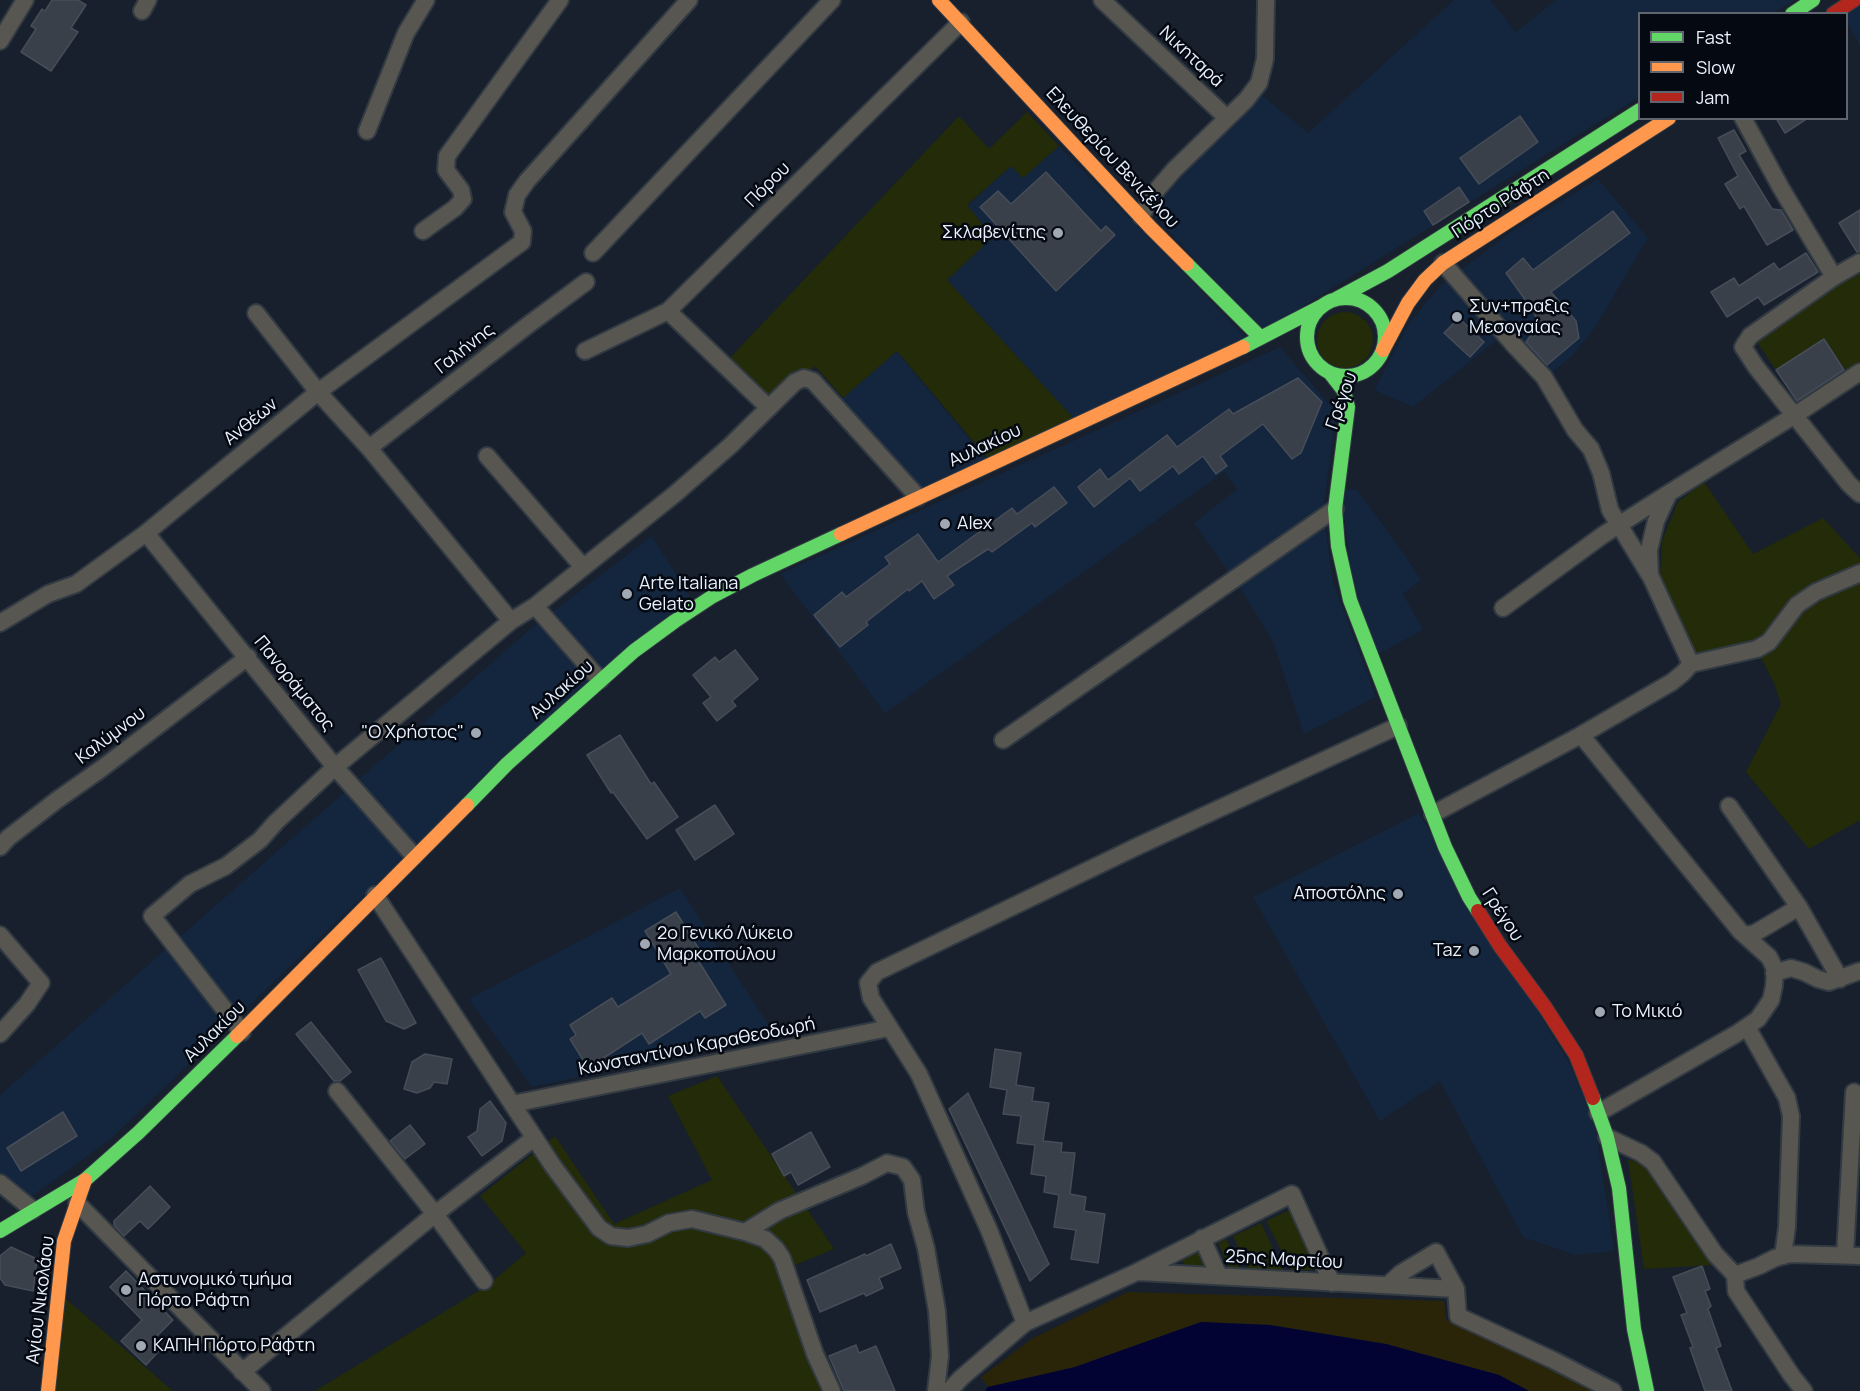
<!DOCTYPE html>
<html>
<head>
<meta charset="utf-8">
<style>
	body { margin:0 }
	#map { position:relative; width:1860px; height:1391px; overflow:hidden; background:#17202c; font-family:Manrope,sans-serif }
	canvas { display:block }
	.legend { position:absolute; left:1638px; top:12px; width:210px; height:108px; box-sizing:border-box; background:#040912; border:2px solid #606670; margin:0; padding:8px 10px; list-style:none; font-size:18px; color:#eaf2fe }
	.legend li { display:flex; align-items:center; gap:12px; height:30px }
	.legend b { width:30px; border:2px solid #606670 }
</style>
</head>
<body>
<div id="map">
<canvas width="1860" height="1391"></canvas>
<ul class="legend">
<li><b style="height:8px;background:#63d668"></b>Fast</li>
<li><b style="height:8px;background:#ff974d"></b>Slow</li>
<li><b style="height:8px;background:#b3261e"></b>Jam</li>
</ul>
</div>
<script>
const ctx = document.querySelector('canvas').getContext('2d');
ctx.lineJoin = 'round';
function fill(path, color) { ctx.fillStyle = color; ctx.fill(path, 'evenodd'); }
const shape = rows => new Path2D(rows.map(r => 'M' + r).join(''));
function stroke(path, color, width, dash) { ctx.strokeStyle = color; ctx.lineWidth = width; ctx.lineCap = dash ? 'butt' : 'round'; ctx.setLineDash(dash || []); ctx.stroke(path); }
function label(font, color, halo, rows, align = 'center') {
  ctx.font = font + ' Manrope,sans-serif'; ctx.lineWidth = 5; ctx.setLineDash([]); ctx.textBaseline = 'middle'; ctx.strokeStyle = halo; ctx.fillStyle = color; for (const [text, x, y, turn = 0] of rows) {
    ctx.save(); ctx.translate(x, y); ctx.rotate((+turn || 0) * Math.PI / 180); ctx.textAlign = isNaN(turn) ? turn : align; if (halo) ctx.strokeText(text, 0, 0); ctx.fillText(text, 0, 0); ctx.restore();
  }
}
fill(shape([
	[1454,0,1490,0,1516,32,1556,0,1795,0,1773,13,1640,14,1639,97,1262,332,1150,211,1259,93,1308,133],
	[1860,5,1860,46,1847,23,1847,14],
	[1059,146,1253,344,1077,422,947,280,992,237,967,206,1011,166,1023,178],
	[1598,179,1648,238,1594,329,1569,359,1548,375,1508,331,1413,407,1374,390,1409,323,1442,284,1514,230],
	[1280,347,1336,412,1323,513,1333,582,1376,697,1304,734,1273,642,1244,594,1194,523,1237,489,1224,472,885,713,780,574],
	[897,352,987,460,920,494,839,400],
	[1346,489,1357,490,1402,551,1421,580,1403,594,1423,630,1378,654,1353,585,1343,507],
	[652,536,692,600,554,712,112,1138,31,1197,0,1173,0,1095,529,630],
	[1419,813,1570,1065,1595,1124,1614,1251,1575,1255,1523,1237,1440,1081,1380,1121,1253,897],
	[680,888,775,1035,532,1087,469,999]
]), '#14253e');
fill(shape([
	[1027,112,1059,146,1023,178,1011,166,967,205,993,237,947,280,1077,422,989,460,897,351,843,398,815,366,776,408,727,361,959,116,989,149],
	[1860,268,1860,367,1849,375,1824,338,1776,370,1755,339],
	'1317 340a28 28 0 1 1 56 0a28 28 0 1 1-56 0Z',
	[1704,482,1753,554,1823,518,1860,558,1860,820,1809,849,1746,772,1781,704,1774,683,1757,650,1698,662,1660,577,1662,541,1678,502],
	[717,1076,834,1249,790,1267,837,1391,315,1391,488,1285,526,1253,480,1196,555,1136,614,1224,712,1180,668,1096],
	[1628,1160,1641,1162,1667,1193,1713,1265,1644,1269],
	[1290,1210,1317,1270,1291,1270,1266,1221],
	[1261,1223,1283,1270,1248,1269,1233,1236],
	[1226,1239,1240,1269,1229,1269,1218,1243],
	[1197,1250,1204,1268,1187,1268,1181,1259],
	[65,1298,173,1391,54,1391]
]), '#232b08');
fill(shape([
	[1128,1292,1444,1301,1446,1319,1551,1367,1596,1391,1529,1391,1499,1375,1386,1344,1270,1325,1201,1322,1075,1367,988,1387,981,1377,1033,1338]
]), '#2a2409');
fill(shape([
	[1201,1322,1270,1325,1386,1344,1499,1375,1529,1391,985,1391,988,1387,1075,1367]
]), '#020332');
const building = shape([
	[52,0,78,0,86,5,71,28,78,32,51,71,21,52,36,29,31,26,42,9,45,11,52,0],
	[1520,116,1538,142,1479,184,1460,158,1520,116],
	[1776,118,1808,118,1785,133,1776,118],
	[1734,130,1746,151,1739,155,1772,209,1781,210,1793,230,1767,245,1744,206,1740,209,1725,184,1738,176,1718,138,1734,130],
	[1046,172,1101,231,1106,226,1115,235,1056,291,980,207,998,191,1011,204,1046,172],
	[1459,187,1469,202,1433,225,1424,211,1459,187],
	[1860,210,1860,252,1857,252,1839,223,1860,210],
	[1613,211,1630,233,1551,292,1576,321,1579,338,1547,365,1526,342,1536,328,1536,318,1534,312,1506,273,1523,258,1533,270,1613,211],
	[1806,253,1818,272,1764,305,1758,297,1727,317,1711,292,1734,278,1739,286,1774,263,1779,270,1806,253],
	[1459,318,1484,342,1470,357,1444,333,1459,318],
	[1824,339,1844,370,1797,401,1776,370,1824,339],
	[1298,378,1322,402,1301,453,1292,459,1263,424,1220,456,1227,466,1216,474,1203,456,1179,474,1173,466,1140,491,1130,478,1094,507,1078,487,1100,469,1108,480,1167,435,1177,447,1229,409,1233,414,1298,378],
	[1054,487,1067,503,1035,527,1032,523,992,552,988,549,947,576,954,585,934,599,922,581,909,591,908,589,866,622,868,625,840,647,814,615,842,592,846,597,890,564,885,557,918,534,938,562,1012,508,1017,514,1054,487],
	[735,650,758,679,732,701,736,706,717,721,703,703,711,697,693,675,715,657,719,662,735,650],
	[620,735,651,784,654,782,678,817,647,839,613,792,611,793,587,755,620,735],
	[715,805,734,834,695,860,676,830,715,805],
	[676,912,702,954,696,957,726,1005,705,1018,700,1011,649,1044,642,1033,588,1068,570,1039,576,1035,570,1025,612,998,618,1007,671,974,645,931,676,912],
	[381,958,416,1023,404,1029,386,1021,358,970,381,958],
	[311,1022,351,1072,340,1081,334,1081,296,1034,311,1022],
	[995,1049,1021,1053,1016,1085,1034,1088,1032,1101,1049,1103,1043,1141,1062,1143,1061,1152,1075,1153,1070,1194,1086,1197,1084,1211,1105,1214,1098,1263,1071,1259,1076,1230,1054,1227,1059,1195,1044,1192,1046,1176,1031,1174,1035,1145,1017,1143,1021,1116,1003,1114,1007,1090,990,1087,995,1049],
	[425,1054,452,1059,447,1084,434,1082,430,1088,417,1093,404,1089,412,1062,425,1054],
	[968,1093,1049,1264,1030,1281,949,1109,968,1093],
	[490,1101,506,1123,502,1141,482,1156,468,1137,477,1131,480,1109,490,1101],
	[63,1112,77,1136,21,1171,7,1148,63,1112],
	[410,1125,425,1144,405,1159,390,1141,410,1125],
	[811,1132,830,1167,798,1185,791,1172,784,1176,772,1154,811,1132],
	[150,1186,170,1207,148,1229,140,1221,124,1236,114,1225,114,1221,150,1186],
	[891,1244,901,1268,879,1278,883,1288,866,1296,864,1293,820,1312,807,1280,865,1254,866,1256,891,1244],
	[11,1247,37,1259,33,1291,5,1285,0,1278,0,1256,11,1247],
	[1702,1266,1710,1289,1705,1291,1711,1306,1708,1309,1721,1346,1716,1348,1732,1391,1705,1391,1690,1348,1693,1347,1681,1315,1687,1313,1673,1277,1702,1266],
	[126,1271,173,1320,151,1342,160,1350,146,1365,121,1341,142,1320,110,1287,126,1271],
	[856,1345,859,1353,876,1346,895,1391,844,1391,829,1356,856,1345]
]);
fill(building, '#394049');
stroke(building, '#464d58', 1.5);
const street = shape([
	[1102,0,1227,118],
	[142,11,148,0],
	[0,41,25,0],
	[1743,118,1781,188,1834,277,1750,336,1743,347,1756,367,1849,484,1860,494],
	[367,131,406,33,426,0],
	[1141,216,1155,192,1174,170,1246,100,1259,83,1265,59,1266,0],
	[423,231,455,208,463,199,461,190,446,170,447,156,560,0],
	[593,253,832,0],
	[1443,263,1514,345,1544,377,1575,430,1591,449,1601,473,1610,510,1649,574],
	[1834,277,1860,262],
	[668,311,769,408],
	[256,313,318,392,369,448,511,621,535,606,600,680],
	[585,351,668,311,961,22],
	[369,448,528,325,586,282],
	[487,456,583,567],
	[146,533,335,767,414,856],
	[535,606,675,494,731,445,795,382,804,378,813,381,918,497],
	[1503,608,1603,535,1669,493],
	[0,623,48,594,76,584,146,533,318,392,522,242,523,231,513,212,517,195,527,181,689,0],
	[1691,664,1757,649,1769,642,1797,605,1816,592,1860,573],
	[1581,735,1740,931,1769,957,1775,969,1774,986,1771,1000,1758,1019,1736,1034,1598,1113],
	[1003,740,1335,509],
	[1729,806,1799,907,1840,979],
	[1433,814,1581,735,1672,682,1683,673,1691,664,1650,575,1649,550,1656,521,1669,493,1795,415,1860,372],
	[0,847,8,838,57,800,101,769,248,657],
	[375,895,553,1166,599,1228,611,1236,628,1238,647,1234,669,1223,692,1219,745,1232,779,1211,862,1176,887,1163,903,1167,912,1180,916,1212,926,1248,937,1311,940,1356,936,1391],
	[0,935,41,983,27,1004,0,1034],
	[1746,935,1755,933,1799,907],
	[1774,973,1791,968,1804,972,1818,979,1829,982,1860,971],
	[1747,1027,1787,1098,1791,1116,1787,1227,1783,1256],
	[242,1032,152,916,190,884,226,866,260,840,276,822,335,767,511,621],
	[337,1091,435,1214,484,1281],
	[512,1104,889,1028],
	[1607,1137,1641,1153,1653,1162,1715,1254,1735,1275,1759,1266,1775,1258,1790,1254,1860,1256],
	[0,1183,33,1210],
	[77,1203,262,1391],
	[745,1232,765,1239,776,1249,782,1258,815,1354,832,1391],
	[1202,1238,1219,1276],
	[1845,1255,1854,1092],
	[1139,1272,1456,1289],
	[1735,1275,1736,1291,1792,1376,1804,1391],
	[1388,1285,1401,1273,1436,1252,1456,1289,1458,1316,1553,1360,1613,1391],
	[1025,1323,989,1230,919,1074,871,998,868,983,877,972,1136,847,1398,726],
	[242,1372,435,1214,534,1138],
	[949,1391,961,1378,1025,1323,1137,1272,1292,1194,1332,1283]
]);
const fast = shape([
	[1792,14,1813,0],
	[1187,264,1260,337],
	'1307 337a39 39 0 1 1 78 0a39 39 0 1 1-78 0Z',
	[1336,299,1388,271,1640,110],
	[1243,347,1324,305],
	[1330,373,1344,391,1348,407,1335,509,1338,546,1350,600,1445,847,1469,897,1478,911],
	[467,805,507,764,634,651,675,621,713,596,753,575,841,534],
	[1593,1098,1607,1137,1619,1188,1634,1329,1647,1391],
	[0,1231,85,1180,138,1133,237,1036]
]);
const slow = shape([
	[939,0,1151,228,1187,264],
	[1383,350,1408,303,1425,280,1443,263,1669,118],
	[841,534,1243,347],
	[237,1036,467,805],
	[48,1391,64,1241,85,1180]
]);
const jam = shape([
	[1833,14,1854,0],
	[1478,911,1500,946,1545,1007,1576,1055,1593,1098]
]);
stroke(street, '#323a43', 20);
stroke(fast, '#323a43', 16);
stroke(slow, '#323a43', 16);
stroke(jam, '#323a43', 16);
stroke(street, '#575650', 16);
stroke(fast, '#63d668', 14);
stroke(slow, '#ff974d', 14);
stroke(jam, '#b3261e', 14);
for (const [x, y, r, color] of [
	[1058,233,6,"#a0a8b4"],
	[1457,317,6,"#a0a8b4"],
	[945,524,6,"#a0a8b4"],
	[627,594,6,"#a0a8b4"],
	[476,733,6,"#a0a8b4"],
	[1398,894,6,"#a0a8b4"],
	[645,944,6,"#a0a8b4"],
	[1474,951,6,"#a0a8b4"],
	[1600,1012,6,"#a0a8b4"],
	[126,1290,6,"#a0a8b4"],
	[141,1346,6,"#a0a8b4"]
]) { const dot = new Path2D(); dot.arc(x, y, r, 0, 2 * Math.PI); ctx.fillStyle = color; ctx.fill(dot); stroke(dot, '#040912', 2); }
label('18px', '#eaf2fe', '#040912', [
	["Νικηταρά",1191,57,43],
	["Ελευθερίου Βενιζέλου",1112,158,47],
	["Πόρου",768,185,-45],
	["Πόρτο Ράφτη",1501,204,-33],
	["Γαλήνης",465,349,-38],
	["Γρέγου",1342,401,-70],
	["Ανθέων",251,422,-39],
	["Αυλακίου",985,446,-25],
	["Πανοράματος",294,684,51],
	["Αυλακίου",562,690,-42],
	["Καλύμνου",111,736,-37],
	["Γρέγου",1502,915,57],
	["Αυλακίου",215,1032,-45],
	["Κωνσταντίνου Καραθεοδωρή",697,1047,-11],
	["25ης Μαρτίου",1284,1260,3],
	["Αγίου Νικολάου",41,1300,-83]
]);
label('18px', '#eaf2fe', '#040912', [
	["Σκλαβενίτης",1046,233,"right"],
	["Συν+πραξις",1469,307],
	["Μεσογαίας",1469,328],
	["Alex",957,524],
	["Arte Italiana",639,584],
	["Gelato",639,605],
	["\"Ο Χρήστος\"",464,733,"right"],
	["Αποστόλης",1386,894,"right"],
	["2ο Γενικό Λύκειο",657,934],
	["Μαρκοπούλου",657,955],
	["Taz",1462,951,"right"],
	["Το Μικιό",1612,1012],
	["Αστυνομικό τμήμα",138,1280],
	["Πόρτο Ράφτη",138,1301],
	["ΚΑΠΗ Πόρτο Ράφτη",153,1346]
], 'left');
</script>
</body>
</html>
